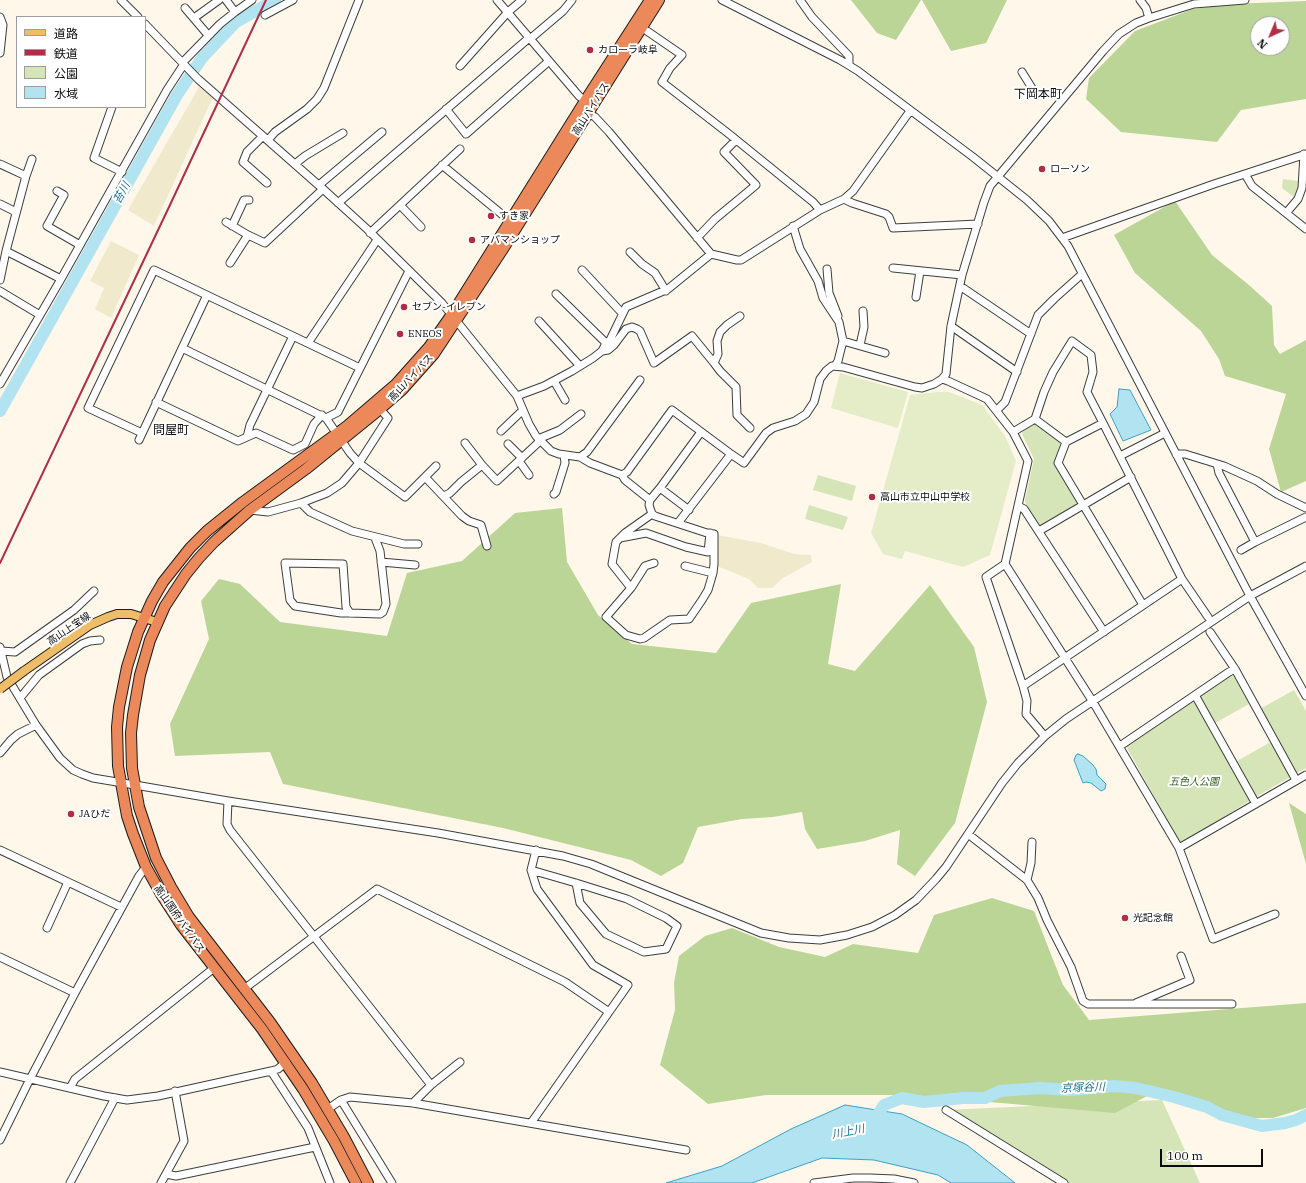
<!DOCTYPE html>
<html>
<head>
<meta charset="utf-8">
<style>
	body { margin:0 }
	#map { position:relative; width:1306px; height:1183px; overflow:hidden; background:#fef7ea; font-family:"IBM Plex Serif","Noto Sans JP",serif }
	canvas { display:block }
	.legend { position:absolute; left:16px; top:16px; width:130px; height:92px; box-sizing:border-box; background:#fff; border:1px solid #9d9d9d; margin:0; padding:5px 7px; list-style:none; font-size:12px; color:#0b0b0b }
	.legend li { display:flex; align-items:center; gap:8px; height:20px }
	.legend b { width:20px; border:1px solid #9d9d9d }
	.north { position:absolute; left:1250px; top:16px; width:40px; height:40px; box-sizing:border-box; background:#fff; border:1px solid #9d9d9d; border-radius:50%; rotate:224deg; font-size:11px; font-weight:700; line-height:16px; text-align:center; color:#0b0b0b }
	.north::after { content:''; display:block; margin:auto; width:14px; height:18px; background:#b12d45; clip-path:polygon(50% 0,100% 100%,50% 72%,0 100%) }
	.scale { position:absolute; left:1160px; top:1149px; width:103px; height:18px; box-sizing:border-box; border:2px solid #0b0b0b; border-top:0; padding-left:5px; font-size:12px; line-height:14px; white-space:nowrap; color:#0b0b0b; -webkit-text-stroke:3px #fff; paint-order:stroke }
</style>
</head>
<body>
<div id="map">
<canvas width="1306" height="1183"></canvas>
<ul class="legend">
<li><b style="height:5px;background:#efbc68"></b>道路</li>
<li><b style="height:5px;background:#b12d45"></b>鉄道</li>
<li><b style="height:11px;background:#d5e5b7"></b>公園</li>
<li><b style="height:11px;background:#b2e3f1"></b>水域</li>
</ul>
<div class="north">N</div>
<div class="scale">100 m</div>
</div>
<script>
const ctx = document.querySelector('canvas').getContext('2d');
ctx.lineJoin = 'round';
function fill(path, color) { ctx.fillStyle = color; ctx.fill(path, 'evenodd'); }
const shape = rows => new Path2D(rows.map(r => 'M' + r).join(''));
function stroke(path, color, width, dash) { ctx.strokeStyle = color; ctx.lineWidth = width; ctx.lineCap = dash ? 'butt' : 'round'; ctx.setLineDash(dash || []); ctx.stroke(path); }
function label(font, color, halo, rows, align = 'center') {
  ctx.font = font + ' "IBM Plex Serif","Noto Sans JP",serif'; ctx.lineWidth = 4; ctx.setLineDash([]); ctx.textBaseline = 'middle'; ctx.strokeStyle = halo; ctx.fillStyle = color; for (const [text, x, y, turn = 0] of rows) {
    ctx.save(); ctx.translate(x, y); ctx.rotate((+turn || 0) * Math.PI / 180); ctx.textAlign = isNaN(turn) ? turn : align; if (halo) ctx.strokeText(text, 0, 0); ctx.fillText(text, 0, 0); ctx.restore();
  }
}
fill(shape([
	[199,87,213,97,154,226,128,210],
	[111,241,139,255,111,318,95,309,104,288,90,281],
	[717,535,761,543,794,554,811,555,812,562,783,578,772,588,758,588,749,579,717,566]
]), '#f1e9cc');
fill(shape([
	[1283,179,1299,181,1299,187,1294,197,1282,188],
	[1034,424,1037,425,1061,442,1061,445,1054,464,1077,501,1076,505,1041,526,1038,525,1026,505,1025,500,1034,459,1022,434,1023,431],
	[818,475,856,486,852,501,813,490],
	[809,505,848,517,843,530,805,519],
	[1231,675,1234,677,1249,704,1215,723,1200,698,1202,695],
	[1294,690,1306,711,1306,768,1259,795,1184,842,1179,841,1127,748,1127,746,1192,702,1195,703,1232,764,1276,739,1260,709],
	[1162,1100,1200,1183,1064,1183,946,1110]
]), '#d5e5b7');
fill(shape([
	[851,0,921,0,896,40,877,33],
	[922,0,1007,0,986,43,951,51],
	[1306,1,1306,99,1241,110,1217,142,1121,132,1086,99,1089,78,1135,31,1193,9,1231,4],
	[1258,24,1282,24,1282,48,1258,48],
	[1175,201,1212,255,1249,285,1272,306,1274,345,1280,354,1306,340,1306,481,1281,492,1269,449,1286,394,1225,376,1219,359,1201,331,1135,273,1114,235],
	[562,508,567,562,598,615,632,644,716,653,751,603,841,584,828,664,855,671,930,585,974,647,987,702,955,823,915,876,897,864,900,830,865,841,817,849,805,829,802,812,773,817,742,819,698,827,683,863,661,876,631,860,503,828,283,784,270,752,175,756,170,724,209,639,201,601,219,579,240,584,280,622,387,636,407,573,462,561,515,513],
	[1289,803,1306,814,1306,864],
	[992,898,1034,911,1063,985,1089,1020,1306,1003,1306,1108,1273,1118,1235,1118,1149,1095,1115,1113,910,1095,766,1095,708,1104,660,1065,675,1010,674,983,679,956,705,936,732,928,779,947,825,957,853,944,918,953,934,915]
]), '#bbd597');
fill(shape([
	[840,373,908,392,898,428,831,408],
	[938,392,949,392,982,405,1005,436,1016,461,990,555,963,567,905,551,902,559,883,554,871,533,910,395]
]), '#e5edc8');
const water = shape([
	[1119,389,1130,390,1151,430,1123,441,1110,414,1117,407,1119,389],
	[1078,754,1083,756,1093,765,1096,769,1097,775,1106,784,1105,789,1101,791,1091,783,1086,782,1083,783,1074,760,1076,755,1078,754],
	[845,1105,902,1114,967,1145,1015,1183,951,1183,938,1175,874,1160,822,1158,752,1183,666,1183,722,1166,791,1129,845,1105]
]);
fill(water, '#b2e3f1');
stroke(water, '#3ea1c4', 1);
stroke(shape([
	[0,411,177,95,202,58,236,22,275,0],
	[869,1122,876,1117,884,1105,902,1098,924,1102,963,1098,985,1098,1000,1091,1040,1088,1070,1090,1114,1086,1136,1088,1174,1097,1207,1107,1222,1115,1262,1126,1285,1123,1296,1120,1306,1115]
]), '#b2e3f1', 12);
const minor = shape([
	[121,0,138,17],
	[226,0,235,12],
	[497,0,579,96,585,101],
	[722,0,840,60,858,71,973,157,1027,200,1049,221,1068,246,1250,596,1306,696],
	[800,0,812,17,849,56,849,65],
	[1140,0,1146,8,1149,18],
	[185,8,208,35],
	[265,15,293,0],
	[0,17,3,25,0,53],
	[194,18,219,0],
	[145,24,198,79,323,189,367,229,442,303,517,396,529,424,536,436,551,451,559,454,580,457,590,463,622,475,625,480,650,500,649,505,652,514,655,516,707,533,714,534,714,564,713,573],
	[647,31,682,55,670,68,662,82,729,134,813,202,820,210],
	[530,39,563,11,572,0],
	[183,62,220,24,235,12,252,0],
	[460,66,508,12,522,0],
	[1022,72,1035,93],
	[112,107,94,158,122,172],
	[446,109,466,134,549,61],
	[588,113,595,117,609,132,711,254,737,260,741,260,749,255,820,210,844,199,853,191,910,111],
	[263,136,247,152,243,162,267,183],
	[268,140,275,132,307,109,317,99,324,88,359,0],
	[0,164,26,176,6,251,0,280],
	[295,164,305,156,343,133],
	[442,165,510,221],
	[1245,174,1252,186,1306,229],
	[26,176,32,159],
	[319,185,382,132],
	[57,191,64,195,47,226,80,245],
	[844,199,852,203,886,214,889,217,893,228,978,224],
	[338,203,529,38],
	[0,204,16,212],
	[400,205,421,227],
	[1287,212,1298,199,1302,188,1304,154],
	[226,222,248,235],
	[232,226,244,200,249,200],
	[793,226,800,249,818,281,823,298,839,322,843,341,838,361,835,366],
	[370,233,460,149],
	[697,238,715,219,756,185,724,152,736,140],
	[1062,238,1214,184,1306,154],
	[6,251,61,279],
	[630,252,642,264,655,273,666,291],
	[230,263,248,235,265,243,323,189],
	[893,268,962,275],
	[827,269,829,293,838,316],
	[582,270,622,313],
	[960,286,1031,334],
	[0,291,40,315],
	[556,294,606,343],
	[916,297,920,271],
	[539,321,580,366],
	[951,326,1017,372],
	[843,341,885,353],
	[308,343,377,240],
	[860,345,864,327,863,311],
	[182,348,326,418,350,453,359,463,405,497,436,466],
	[602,351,608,350,614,345,626,329,632,327,637,329,640,331,654,363,692,336,714,363,718,354,717,341,720,332,727,325,740,316],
	[714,363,720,371,736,387,737,415,750,428],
	[942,379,948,381,987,399,1013,432,1028,461,1005,564,986,577,1023,686,1182,579,1103,423,1066,442,1035,419,1013,432],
	[554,381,565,400],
	[0,384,61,279,167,90,184,64],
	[517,396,544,386,572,371,593,358,602,351,606,343,610,340,626,307,668,289,711,254],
	[156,402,238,441,256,433,293,450,305,444,314,424,322,415],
	[997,410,1005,402,1038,315,1054,299,1082,274],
	[326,418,338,412,409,271],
	[1035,419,1044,392,1053,372,1072,341,1091,355,1093,372,1087,392,1103,423],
	[501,431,523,410],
	[142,433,88,408,154,270,360,368],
	[247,437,250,425,293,336],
	[538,439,560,430,581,414],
	[139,440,207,295],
	[1066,442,1058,463,1143,605],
	[465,443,482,465],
	[508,444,522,458],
	[731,454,744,463,766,433,773,428,795,421,806,414,814,402,820,379,826,371,832,366,843,367,915,387,922,388,934,384,942,379,946,374,951,326,962,275,984,202,990,186,1103,51,1119,34,1136,23,1149,18,1194,4,1245,0],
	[1176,454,1185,454,1224,466,1257,481,1277,494,1306,508],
	[1120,456,1165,433],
	[580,457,587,452,640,380],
	[519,461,529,475],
	[1217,464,1219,473,1255,542,1306,517],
	[622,475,627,472,672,410,731,454,678,523],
	[425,477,462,516,469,521,481,525,487,546],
	[660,488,701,432],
	[554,494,556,492,565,463,564,455],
	[444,496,450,493,461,482,482,465,497,481,540,441],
	[650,500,660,488,689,510],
	[301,503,310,512,352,531,404,544,418,544],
	[1018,506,1024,509,1104,632],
	[250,510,268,512,301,503,327,493,342,483,359,463,388,418,380,409],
	[1039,531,1131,477],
	[620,538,646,533,686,547,708,552,710,533],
	[1241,550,1255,542],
	[381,562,415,565],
	[654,563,645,566,631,588,606,617,626,635,640,639,644,638,670,620,689,619,702,600,708,590,713,573,685,566],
	[1005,564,1093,702,1179,848,1213,939,1275,914],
	[1182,579,1208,617],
	[631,588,612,564,616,542,625,533,652,514],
	[350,613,346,607,343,564,285,563,290,600,295,606,341,613,350,613,380,614,383,612,386,604,380,551,375,538],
	[1210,632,1235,669],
	[0,647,7,677,36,725,60,758,73,770,82,774,93,778,135,785,228,801,438,833,563,856,591,864,761,933,789,938,820,940,847,935,872,927,895,915,916,900,936,879,946,867,1002,783,1018,763,1045,736,1066,719,1250,596,1306,566],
	[1,651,15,652,74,610,94,591],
	[1023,686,1027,701,1026,714,1042,733],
	[1195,695,1256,804],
	[20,698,39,675,82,644,90,641,100,640],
	[1120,746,1229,672,1235,669,1296,780],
	[0,753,11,740,18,734,36,725],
	[228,801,227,824,230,830,431,1085],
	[968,834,1027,880,1038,898,1047,920,1071,967,1083,1001,1088,1004,1232,1004],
	[1179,848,1306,775],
	[0,850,121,907],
	[531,870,576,883,627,899,666,918,677,926,666,949,644,952,606,934,580,903,576,883],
	[1027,880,1031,863,1032,842],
	[47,928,68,882],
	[0,957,75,993],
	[244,989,377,889,565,982,609,1012],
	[1136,1003,1190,980,1181,956],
	[271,1071,308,1128,330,1183],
	[0,1072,104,1096,127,1100,158,1096,271,1071,278,1069,286,1062],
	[70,1088,75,1079,214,968],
	[341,1100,392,1183],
	[413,1103,431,1085,460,1062],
	[328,1109,341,1100,350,1097,413,1103,686,1150],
	[946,1110,1064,1183],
	[531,1123,628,985,593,965,537,889,531,870,536,850],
	[0,1140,30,1079,75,993,139,876,146,867],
	[166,1174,176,1176,315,1147],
	[70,1183,115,1098],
	[161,1183,184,1141,175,1091],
	[814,1183,853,1178,870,1178,894,1179,914,1183]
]);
const major = shape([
	[24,671,90,625,108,617,117,614,131,614,157,622]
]);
const highway = shape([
	[356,1183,334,1141,303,1089,262,1029,181,925,161,894,146,867,133,834,127,816,118,766,117,727,119,707,127,667,138,632,152,601,163,582,190,548,207,531,243,502,347,426,396,384,429,347,452,314,585,101,650,0],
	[368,1183,344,1137,312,1083,270,1022,189,917,171,887,156,858,139,807,132,768,131,733,133,715,140,675,150,640,165,606,186,574,199,558,214,542,250,510,306,469,380,409,402,390,434,354,503,249,659,0]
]);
stroke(minor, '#3e3e3e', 9);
stroke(major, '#1c1c1c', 10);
stroke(highway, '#1c1c1c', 12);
stroke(minor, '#fff', 7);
stroke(major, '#efbc68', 8);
stroke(highway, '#eb895b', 10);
stroke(shape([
	[0,563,169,207,266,0]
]), '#b12d45', 2);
const majorBridge = shape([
	[0,689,24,671]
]);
stroke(majorBridge, '#1c1c1c', 10, []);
stroke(majorBridge, '#efbc68', 8);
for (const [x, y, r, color] of [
	[590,50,4,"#b12d45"],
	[1042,169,4,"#b12d45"],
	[491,216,4,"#b12d45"],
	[472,240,4,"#b12d45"],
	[404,307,4,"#b12d45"],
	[400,334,4,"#b12d45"],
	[872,497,4,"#b12d45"],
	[71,814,4,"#b12d45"],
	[1125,918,4,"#b12d45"]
]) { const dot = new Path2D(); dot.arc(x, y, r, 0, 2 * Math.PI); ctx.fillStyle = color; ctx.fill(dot); stroke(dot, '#fff', 1.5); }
label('10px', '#0b0b0b', '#fff', [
	["カローラ岐阜",598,50],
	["ローソン",1050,169],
	["すき家",499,216],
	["アパマンショップ",480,240],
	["セブン-イレブン",412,307],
	["ENEOS",408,334],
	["高山市立中山中学校",880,497],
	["JAひだ",79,814],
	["光記念館",1133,918]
], 'left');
label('10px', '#0b0b0b', '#fff', [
	["高山バイパス",591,109,-58],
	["高山バイパス",411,378,-47],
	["高山上宝線",69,629,-34],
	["高山国府バイパス",179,919,55]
]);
label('italic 10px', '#355d20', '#fff', [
	["五色人公園",1194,782]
]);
label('italic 11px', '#1d7093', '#fff', [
	["苔川",122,193,-61],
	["京塚谷川",1083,1088,-2],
	["川上川",848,1132,-11]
]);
label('12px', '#0b0b0b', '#fff', [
	["下岡本町",1038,95],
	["問屋町",171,431]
]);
</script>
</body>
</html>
